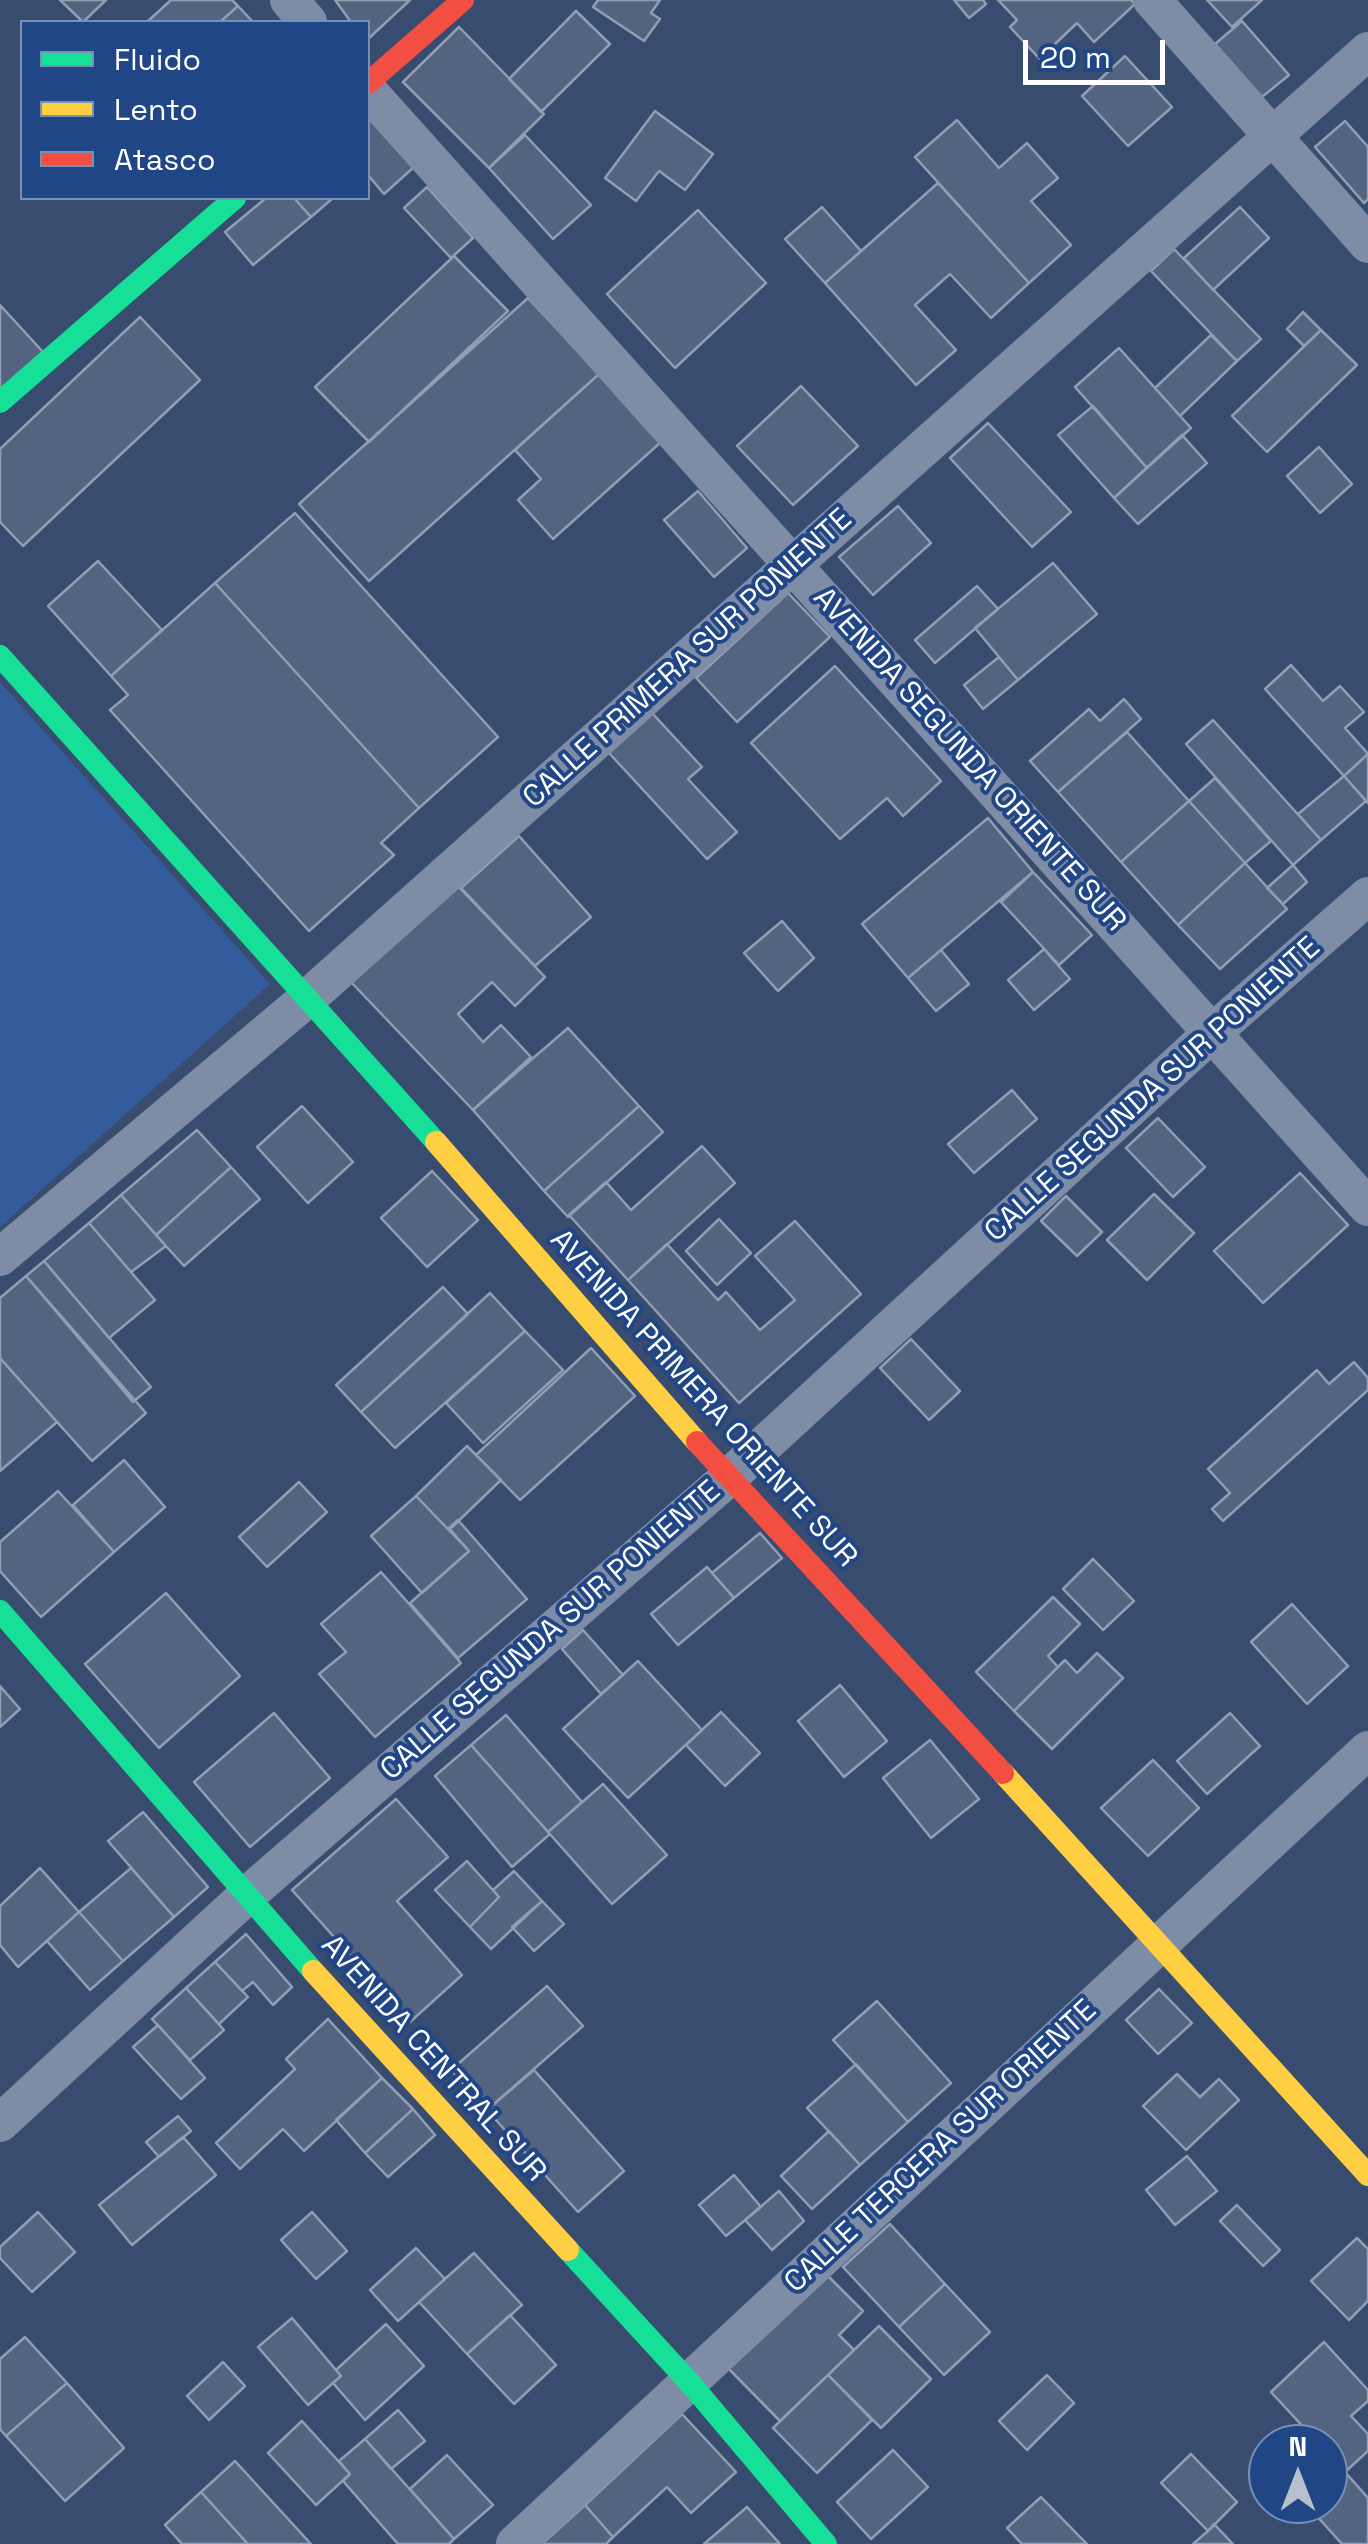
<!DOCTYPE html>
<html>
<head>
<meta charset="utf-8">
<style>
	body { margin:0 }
	#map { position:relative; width:1368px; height:2544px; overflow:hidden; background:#374c6f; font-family:"Space Grotesk",sans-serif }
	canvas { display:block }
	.legend { position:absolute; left:20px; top:20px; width:350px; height:180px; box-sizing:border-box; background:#204686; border:2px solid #7990b6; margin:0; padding:12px 18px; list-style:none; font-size:30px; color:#fff }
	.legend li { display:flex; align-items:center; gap:20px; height:50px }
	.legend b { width:50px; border:2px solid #7990b6 }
	.north { position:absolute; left:1248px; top:2424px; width:100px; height:100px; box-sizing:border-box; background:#204686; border:2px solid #7990b6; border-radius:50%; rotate:0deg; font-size:28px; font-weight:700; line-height:40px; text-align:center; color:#fff }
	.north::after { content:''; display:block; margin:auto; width:35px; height:45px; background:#b9c0cd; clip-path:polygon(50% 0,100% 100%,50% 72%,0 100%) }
	.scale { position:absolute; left:1023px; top:40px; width:142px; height:45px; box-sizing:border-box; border:5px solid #fff; border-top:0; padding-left:12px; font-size:30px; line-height:35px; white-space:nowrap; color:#fff; -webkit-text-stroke:8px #204686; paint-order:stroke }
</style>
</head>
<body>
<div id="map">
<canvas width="1368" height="2544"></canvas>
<ul class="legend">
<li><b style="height:12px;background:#16e098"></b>Fluido</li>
<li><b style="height:12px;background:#ffcf43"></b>Lento</li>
<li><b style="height:12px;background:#f24e42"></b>Atasco</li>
</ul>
<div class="north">N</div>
<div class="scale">20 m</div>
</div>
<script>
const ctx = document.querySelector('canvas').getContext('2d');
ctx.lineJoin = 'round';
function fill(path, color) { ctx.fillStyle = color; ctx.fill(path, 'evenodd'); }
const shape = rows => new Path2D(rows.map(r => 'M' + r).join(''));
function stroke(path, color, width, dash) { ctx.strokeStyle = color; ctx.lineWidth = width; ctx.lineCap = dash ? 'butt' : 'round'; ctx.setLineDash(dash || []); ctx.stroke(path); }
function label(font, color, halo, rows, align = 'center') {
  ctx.font = font + ' "Space Grotesk",sans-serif'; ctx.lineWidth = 8; ctx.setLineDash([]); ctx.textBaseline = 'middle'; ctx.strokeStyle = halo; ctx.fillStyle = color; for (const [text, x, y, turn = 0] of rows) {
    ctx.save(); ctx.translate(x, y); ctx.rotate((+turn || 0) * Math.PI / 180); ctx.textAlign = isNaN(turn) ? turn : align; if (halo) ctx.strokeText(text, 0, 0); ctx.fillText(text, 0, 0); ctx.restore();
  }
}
fill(shape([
	[0,682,270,984,0,1227]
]), '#345c9c');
const building = shape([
	[60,0,106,0,83,22,60,0],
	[171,0,232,0,238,6,220,22,147,22,171,0],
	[335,0,410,0,368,39,368,22,351,22,335,0],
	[598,0,660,0,651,13,660,19,644,41,593,7,598,0],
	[954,0,983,0,986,4,969,18,954,0],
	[998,0,1131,0,1135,4,1094,42,1077,23,1054,45,1064,56,1049,69,1010,27,1017,20,998,0],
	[1207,0,1262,0,1232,27,1207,0],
	[238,6,253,22,220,22,238,6],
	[576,11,610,44,541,112,509,79,576,11],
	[1242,21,1289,75,1262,97,1215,44,1242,21],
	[459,27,544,114,489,168,403,82,459,27],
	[1125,56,1172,107,1128,146,1082,96,1125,56],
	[655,111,713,154,685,190,659,171,636,201,605,178,655,111],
	[368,114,414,167,384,194,368,175,368,114],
	[957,120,999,168,1027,143,1058,178,1031,201,1071,245,1029,283,915,157,957,120],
	[1345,121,1368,147,1368,199,1364,203,1315,147,1345,121],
	[525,135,591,205,553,239,489,168,525,135],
	[938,183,1029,283,991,318,950,274,915,305,956,350,916,385,825,283,938,183],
	[427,187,473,238,451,258,404,208,427,187],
	[266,198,294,198,311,217,253,265,225,232,266,198],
	[294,198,333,198,311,217,294,198],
	[822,207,861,251,825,283,785,239,822,207],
	[1240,207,1269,238,1213,290,1184,258,1240,207],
	[698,210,766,283,675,368,607,294,698,210],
	[1174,249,1261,339,1237,361,1151,271,1174,249],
	[454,256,508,311,369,442,315,387,454,256],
	[528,298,599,374,369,581,299,504,528,298],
	[0,305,43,352,0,390,0,305],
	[1303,312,1321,330,1304,346,1287,329,1303,312],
	[140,317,200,380,23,546,0,522,0,449,140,317],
	[1321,330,1357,365,1267,452,1232,416,1321,330],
	[1211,335,1237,361,1180,416,1155,388,1211,335],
	[1119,348,1191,428,1147,468,1075,387,1119,348],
	[599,374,661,442,553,539,518,500,541,479,515,450,599,374],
	[801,386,858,446,793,505,737,446,801,386],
	[1093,406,1147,468,1114,498,1058,435,1093,406],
	[988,423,1071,512,1032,547,950,458,988,423],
	[1182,435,1207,463,1138,524,1114,498,1182,435],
	[1319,447,1352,484,1320,513,1287,476,1319,447],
	[698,491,747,548,714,577,664,520,698,491],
	[898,506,931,543,873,595,839,557,898,506],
	[295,513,498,737,419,808,215,583,295,513],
	[98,561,162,630,111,676,48,606,98,561],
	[1053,563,1097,614,1018,680,975,628,1053,563],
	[215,583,419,808,381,843,394,855,309,931,110,710,128,695,111,676,215,583],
	[977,586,998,609,935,663,915,640,977,586],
	[788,593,830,637,737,722,696,678,788,593],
	[999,657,1018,680,983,709,964,685,999,657],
	[1291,665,1323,701,1340,686,1364,712,1345,728,1368,754,1344,776,1265,689,1291,665],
	[835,666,941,781,903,816,887,798,840,839,751,743,835,666],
	[1124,699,1141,719,1058,792,1030,761,1089,709,1100,721,1124,699],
	[652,713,702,767,688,779,737,832,707,859,609,753,652,713],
	[1213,720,1321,840,1293,865,1186,744,1213,720],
	[1127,732,1189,801,1121,862,1058,792,1127,732],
	[1368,754,1368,803,1344,776,1368,754],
	[1344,776,1366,801,1321,840,1298,814,1344,776],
	[1215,778,1271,841,1245,863,1189,801,1215,778],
	[1189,801,1245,863,1178,925,1121,862,1189,801],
	[988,818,1033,872,908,978,862,924,988,818],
	[519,836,591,917,535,966,461,888,519,836],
	[1245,863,1287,909,1220,969,1178,925,1245,863],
	[1293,865,1307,882,1283,904,1267,888,1293,865],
	[1033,872,1092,935,1059,965,1001,902,1033,872],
	[455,883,545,977,515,1006,492,982,458,1014,483,1042,501,1025,531,1057,473,1110,350,981,455,883],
	[782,921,814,958,778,991,744,953,782,921],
	[1044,949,1070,979,1034,1010,1008,980,1044,949],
	[941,950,969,984,936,1011,908,978,941,950],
	[568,1028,639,1106,544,1191,473,1110,568,1028],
	[1012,1090,1037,1119,974,1173,948,1144,1012,1090],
	[302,1106,353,1162,308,1203,257,1147,302,1106],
	[639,1106,663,1132,568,1217,544,1191,639,1106],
	[1158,1118,1205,1167,1173,1197,1126,1148,1158,1118],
	[197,1130,231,1167,156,1235,121,1195,197,1130],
	[702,1146,735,1183,628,1280,569,1215,606,1182,631,1210,702,1146],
	[231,1167,260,1199,184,1266,156,1235,231,1167],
	[432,1171,478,1220,427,1267,381,1218,432,1171],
	[1300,1173,1348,1225,1263,1303,1214,1251,1300,1173],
	[1154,1194,1194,1233,1147,1280,1107,1240,1154,1194],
	[121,1195,166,1246,131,1272,89,1223,121,1195],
	[1066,1196,1102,1232,1077,1256,1041,1221,1066,1196],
	[719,1219,751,1253,717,1285,686,1251,719,1219],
	[795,1221,861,1294,739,1403,628,1280,667,1244,718,1300,726,1292,760,1330,795,1300,755,1256,795,1221],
	[89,1223,155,1300,109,1338,44,1261,89,1223],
	[44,1261,151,1387,133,1402,26,1276,44,1261],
	[26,1276,146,1413,92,1461,0,1358,0,1298,26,1276],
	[443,1287,468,1314,361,1412,336,1385,443,1287],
	[490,1293,525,1331,395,1448,361,1412,490,1293],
	[525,1331,563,1370,483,1443,446,1403,525,1331],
	[911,1339,960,1391,929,1420,880,1368,911,1339],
	[591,1348,635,1396,520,1500,476,1455,591,1348],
	[0,1358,57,1422,0,1471,0,1358],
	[1354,1362,1368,1378,1368,1390,1223,1521,1212,1509,1230,1493,1208,1469,1317,1370,1329,1384,1354,1362],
	[467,1446,501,1480,449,1530,416,1496,467,1446],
	[124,1460,165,1507,114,1552,73,1505,124,1460],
	[299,1482,327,1512,267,1567,239,1537,299,1482],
	[58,1491,114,1552,41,1617,0,1571,0,1542,58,1491],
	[416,1496,469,1551,422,1593,371,1536,416,1496],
	[458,1520,527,1599,458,1658,410,1603,469,1551,449,1528,458,1520],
	[760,1533,782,1558,734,1598,712,1573,760,1533],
	[1093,1559,1134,1601,1103,1630,1063,1589,1093,1559],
	[707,1567,734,1598,678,1645,651,1614,707,1567],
	[381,1572,461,1663,375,1737,319,1674,346,1652,321,1624,381,1572],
	[166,1593,240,1676,159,1748,85,1664,166,1593],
	[1053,1597,1080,1624,1048,1656,1058,1667,1014,1711,976,1672,1053,1597],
	[1292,1604,1348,1666,1307,1704,1251,1642,1292,1604],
	[583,1630,623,1675,601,1694,562,1649,583,1630],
	[1097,1653,1123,1678,1052,1749,1014,1711,1065,1660,1077,1673,1097,1653],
	[638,1661,702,1730,628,1798,563,1729,638,1661],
	[840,1685,887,1741,844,1777,798,1721,840,1685],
	[0,1686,20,1709,0,1727,0,1686],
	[721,1712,760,1753,725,1786,686,1745,721,1712],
	[274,1713,330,1778,250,1847,194,1782,274,1713],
	[1230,1713,1260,1746,1207,1794,1177,1761,1230,1713],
	[506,1715,582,1802,548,1832,471,1745,506,1715],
	[930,1740,979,1799,931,1838,883,1778,930,1740],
	[471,1745,550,1834,512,1867,435,1776,471,1745],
	[1153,1760,1199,1808,1148,1856,1101,1808,1153,1760],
	[603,1784,667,1855,612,1904,548,1832,603,1784],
	[396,1799,448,1857,397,1901,462,1975,410,2022,292,1890,396,1799],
	[143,1812,208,1887,174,1917,108,1841,143,1812],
	[467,1861,499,1897,470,1927,435,1890,467,1861],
	[40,1868,79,1912,18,1967,0,1945,0,1906,40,1868],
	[131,1868,174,1917,123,1961,79,1912,131,1868],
	[514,1871,542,1901,491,1949,470,1927,499,1897,493,1890,514,1871],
	[542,1901,564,1924,534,1951,512,1927,542,1901],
	[79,1912,123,1961,90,1990,47,1941,79,1912],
	[246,1934,292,1987,273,2005,253,1982,242,1991,215,1962,246,1934],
	[215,1962,248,1997,219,2024,186,1988,215,1962],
	[547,1986,583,2026,487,2110,451,2070,547,1986],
	[186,1988,224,2030,190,2060,152,2019,186,1988],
	[1159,1989,1192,2023,1158,2054,1126,2020,1159,1989],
	[877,2001,951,2083,908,2122,833,2040,877,2001],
	[328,2019,382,2078,304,2151,283,2129,240,2169,216,2143,295,2069,286,2059,328,2019],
	[158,2025,205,2078,181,2099,133,2047,158,2025],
	[856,2064,908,2122,860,2165,807,2108,856,2064],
	[534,2070,624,2171,578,2212,487,2110,534,2070],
	[1177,2074,1200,2097,1219,2079,1239,2100,1186,2150,1143,2106,1177,2074],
	[382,2078,413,2109,365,2153,336,2120,382,2078],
	[413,2109,435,2135,388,2177,365,2153,413,2109],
	[178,2116,191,2131,159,2157,146,2142,178,2116],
	[829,2131,860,2165,812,2209,781,2176,829,2131],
	[183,2137,216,2175,132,2245,99,2205,183,2137],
	[1187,2156,1217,2191,1175,2225,1146,2190,1187,2156],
	[734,2175,761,2207,726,2236,699,2205,734,2175],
	[779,2191,804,2221,772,2250,745,2220,779,2191],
	[1237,2205,1280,2250,1263,2266,1220,2221,1237,2205],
	[38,2212,75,2252,32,2292,0,2258,0,2247,38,2212],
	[312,2212,347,2251,316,2279,281,2240,312,2212],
	[890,2224,945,2284,899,2327,843,2267,890,2224],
	[1357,2238,1368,2249,1368,2301,1349,2320,1311,2281,1357,2238],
	[416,2248,445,2279,398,2321,370,2290,416,2248],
	[474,2253,522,2305,467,2354,419,2302,474,2253],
	[820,2268,863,2311,839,2335,854,2350,780,2421,722,2362,820,2268],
	[945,2284,990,2332,944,2375,899,2327,945,2284],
	[510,2315,556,2365,514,2404,467,2354,510,2315],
	[292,2318,341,2376,308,2405,258,2347,292,2318],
	[386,2324,424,2366,365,2420,333,2383,341,2376,336,2370,386,2324],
	[879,2326,931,2379,881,2428,828,2375,879,2326],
	[25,2337,67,2383,6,2436,0,2429,0,2359,25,2337],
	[1324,2342,1368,2390,1368,2401,1351,2416,1368,2434,1368,2451,1345,2472,1328,2453,1328,2444,1319,2444,1271,2392,1324,2342],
	[223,2362,245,2386,209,2420,187,2396,223,2362],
	[828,2375,872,2420,817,2473,773,2428,828,2375],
	[1047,2375,1074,2403,1027,2450,999,2421,1047,2375],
	[67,2383,124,2448,65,2501,6,2436,67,2383],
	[398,2410,425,2441,391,2469,365,2439,398,2410],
	[682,2414,736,2472,691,2513,667,2487,613,2537,585,2505,682,2414],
	[302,2421,350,2474,316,2505,268,2453,302,2421],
	[365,2439,454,2539,449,2544,398,2544,343,2481,350,2474,339,2461,365,2439],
	[893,2450,928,2487,871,2539,837,2502,893,2450],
	[1191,2454,1237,2502,1208,2531,1161,2483,1191,2454],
	[447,2455,493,2505,454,2539,410,2489,447,2455],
	[235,2461,311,2544,248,2544,201,2492,235,2461],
	[1345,2472,1368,2498,1368,2544,1342,2544,1307,2505,1328,2504,1328,2487,1345,2472],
	[201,2492,248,2544,182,2544,165,2525,201,2492],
	[1041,2497,1087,2544,1022,2544,1007,2528,1041,2497],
	[585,2505,613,2537,606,2544,542,2544,585,2505],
	[747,2507,780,2544,704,2544,747,2507],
	[1214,2524,1233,2544,1193,2544,1208,2531,1214,2524]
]);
fill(building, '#536480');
stroke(building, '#919eb3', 2.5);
stroke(shape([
	[289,0,308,22],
	[1152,0,1368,244],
	[368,91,1368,1207],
	[0,1257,309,997,1368,51],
	[0,2123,245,1897,728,1478,1213,1032,1368,896],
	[515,2544,1368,1750]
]), '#7e8da5', 38);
stroke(shape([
	[0,402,235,198],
	[0,656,436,1142],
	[0,1611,313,1971],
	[568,2250,690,2383,826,2544]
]), '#16e098', 22);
stroke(shape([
	[436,1142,697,1442],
	[1003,1773,1368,2175],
	[313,1971,568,2250]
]), '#ffcf43', 22);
stroke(shape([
	[368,83,463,0],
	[697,1442,1003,1773]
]), '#f24e42', 22);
label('30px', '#fff', '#204686', [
	["CALLE PRIMERA SUR PONIENTE",688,659,-42],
	["AVENIDA SEGUNDA ORIENTE SUR",969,760,48],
	["CALLE SEGUNDA SUR PONIENTE",1153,1090,-42],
	["AVENIDA PRIMERA ORIENTE SUR",703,1399,48],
	["CALLE SEGUNDA SUR PONIENTE",551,1631,-41],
	["AVENIDA CENTRAL SUR",433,2059,48],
	["CALLE TERCERA SUR ORIENTE",941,2147,-43]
]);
</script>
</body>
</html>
